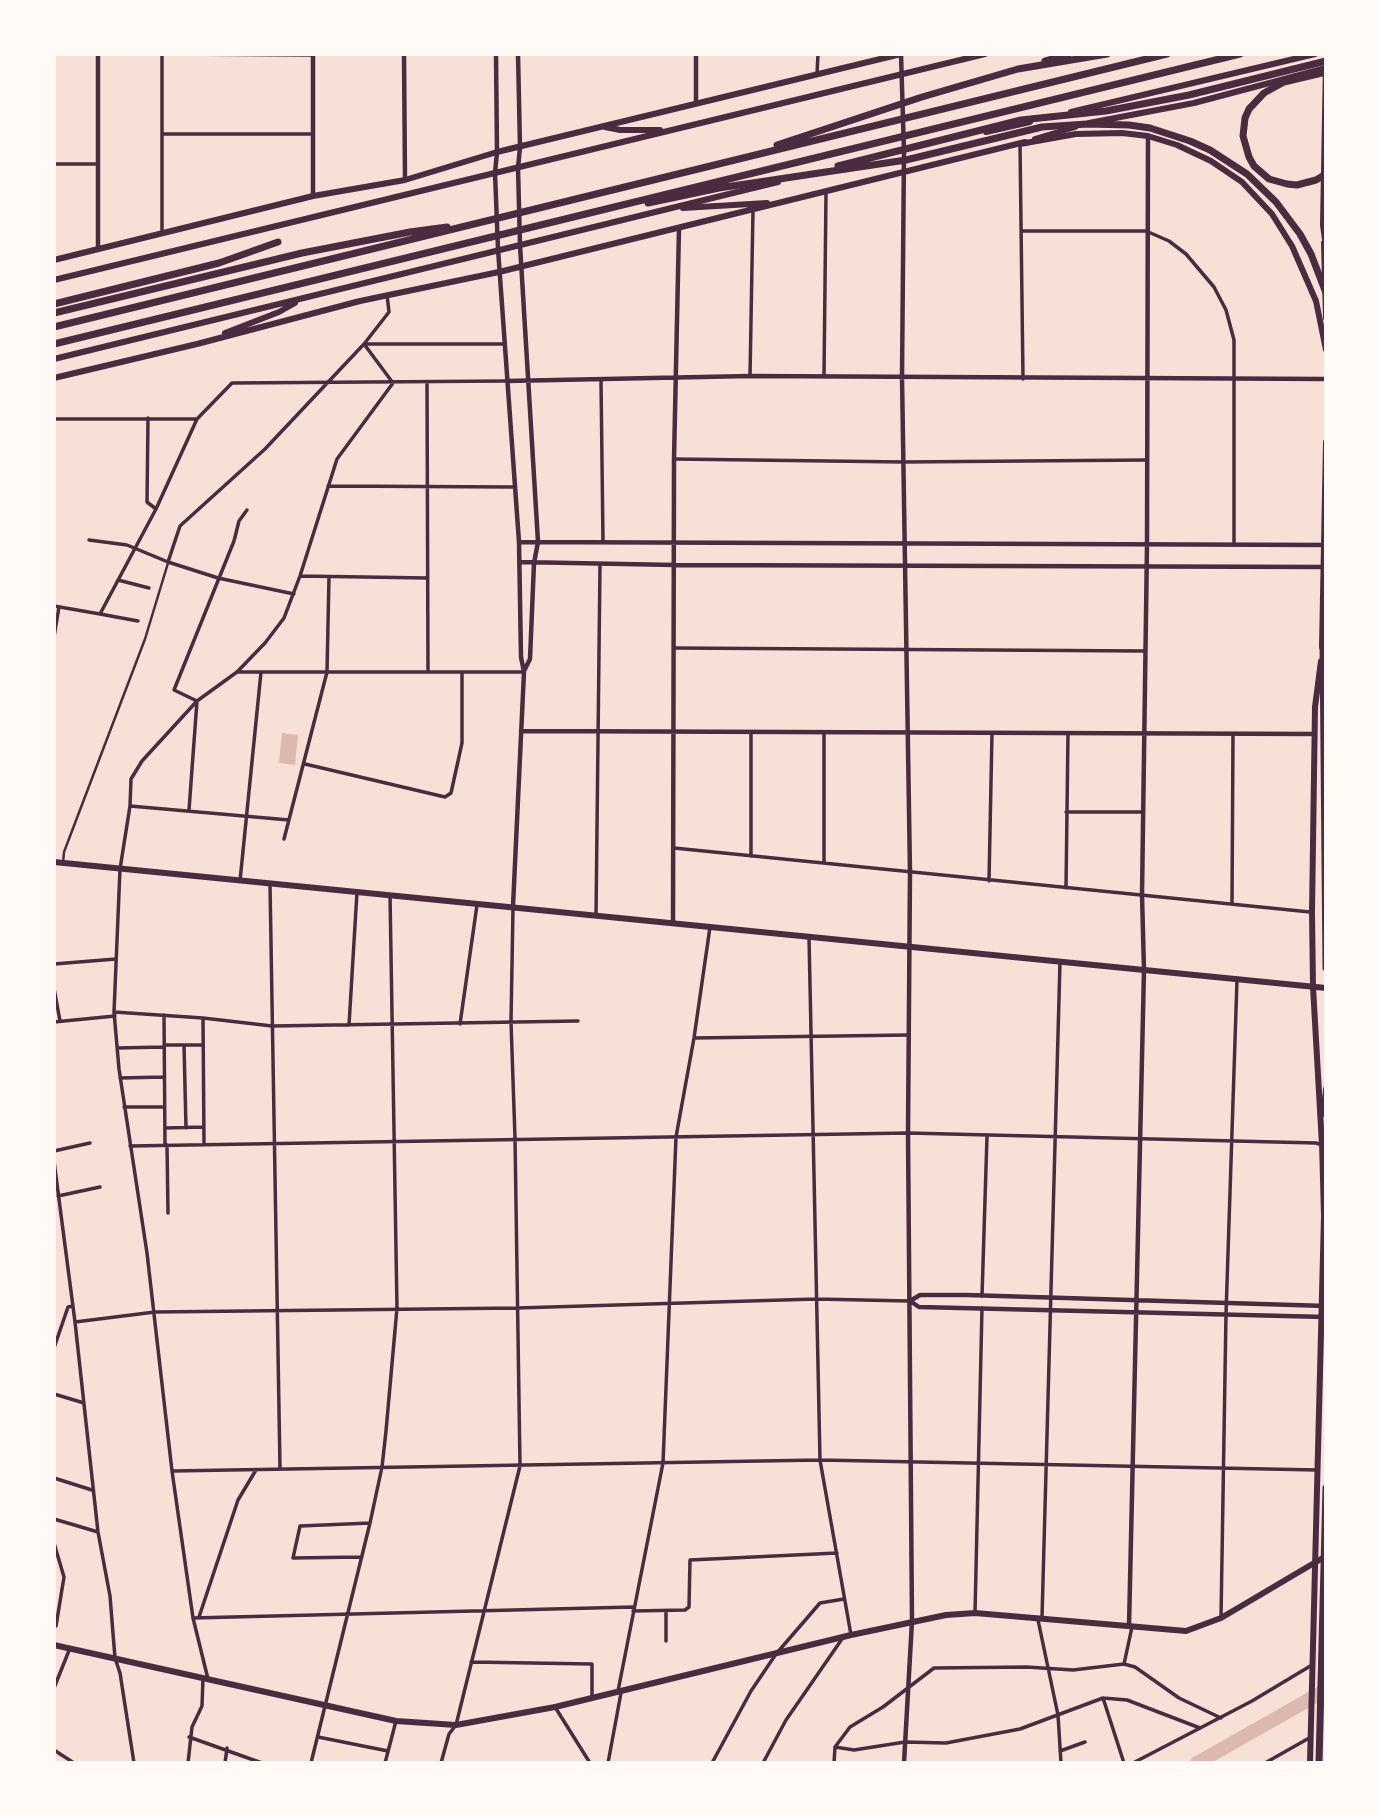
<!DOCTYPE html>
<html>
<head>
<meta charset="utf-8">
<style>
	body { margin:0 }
	#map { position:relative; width:1380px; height:1817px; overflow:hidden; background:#f7e1d7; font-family:"Titillium Web",sans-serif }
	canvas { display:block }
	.frame { position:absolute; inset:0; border:56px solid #fffaf5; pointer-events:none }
</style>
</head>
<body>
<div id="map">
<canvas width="1380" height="1817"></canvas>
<div class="frame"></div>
</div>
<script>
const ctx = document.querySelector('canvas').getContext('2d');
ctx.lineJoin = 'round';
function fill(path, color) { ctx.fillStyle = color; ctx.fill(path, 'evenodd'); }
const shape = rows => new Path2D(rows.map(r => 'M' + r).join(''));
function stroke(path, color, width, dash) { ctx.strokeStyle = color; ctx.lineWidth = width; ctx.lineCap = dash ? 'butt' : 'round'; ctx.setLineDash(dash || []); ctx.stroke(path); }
fill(shape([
	[282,733,298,735,295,765,279,763]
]), '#dcb8b0');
stroke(shape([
	[1197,1763,1326,1690]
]), '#dcb8b0', 14);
stroke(shape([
	[63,863,64,852,145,639,168,563]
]), '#4a2c40', 2.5);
stroke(shape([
	[166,54,313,55],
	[817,74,818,54],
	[163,134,312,134],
	[1020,144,1023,379],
	[54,164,96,164],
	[1021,231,1146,231,1169,241,1186,254,1214,287,1226,310,1234,340,1234,545],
	[162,232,162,54],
	[364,344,504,344],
	[750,376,753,210],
	[824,376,826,193],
	[601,380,603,542],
	[427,383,428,672],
	[148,418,147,502,156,509],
	[54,419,197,419],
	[674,459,904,462,1146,460],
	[328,486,514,487],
	[89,540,127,545,168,562,218,578,294,594],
	[168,562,180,526,265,449,364,344,389,312,387,295],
	[300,576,427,578],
	[118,580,149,588],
	[54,606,100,614,156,509,197,419,232,383,507,381],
	[100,614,138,621],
	[54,637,59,607],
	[674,648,1144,651],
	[237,672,524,672],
	[305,764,445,797,451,793,462,743,462,672],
	[130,806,289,820],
	[189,810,197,701,174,690,234,541,239,521,247,510],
	[1066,812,1143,812],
	[284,839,327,672,329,577],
	[674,848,1310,912],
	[751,856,751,732],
	[824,863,824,733],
	[240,881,261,672],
	[989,881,992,733],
	[270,884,280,1468],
	[1066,888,1068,733],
	[1232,904,1233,734],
	[596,916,600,564],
	[809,937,820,1460,851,1635],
	[54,964,116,959],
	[54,988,60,1021],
	[114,1012,203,1018,272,1026,578,1021],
	[164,1015,165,1145],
	[203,1018,204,1144],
	[54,1022,115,1016],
	[460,1024,477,905],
	[349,1025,357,892],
	[694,1038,908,1035],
	[164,1045,203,1045],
	[184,1045,186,1128],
	[117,1048,164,1047],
	[120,1078,164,1077],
	[124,1107,164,1107],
	[165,1128,204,1127],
	[167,1145,168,1213],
	[130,1146,908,1133,1316,1143,1322,1145],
	[54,1151,90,1143],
	[54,1161,75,1322,98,1532,110,1596,115,1658,120,1673,134,1763],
	[58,1196,100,1187],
	[982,1296,987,1136],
	[75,1322,155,1312,517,1308,816,1299,909,1301],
	[54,1348,68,1307,73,1306],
	[54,1394,84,1403],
	[172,1471,820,1460,1317,1470],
	[54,1478,92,1490],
	[54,1519,98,1532],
	[54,1543,64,1577,56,1626],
	[362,1557,293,1558,300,1526,370,1523],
	[633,1611,685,1610,689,1607,690,1560,837,1553],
	[975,1613,982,1308],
	[199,1617,238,1500,256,1470],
	[1042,1617,1060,962],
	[193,1618,633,1607],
	[1221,1618,1226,1314,1237,980],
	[1038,1620,1058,1715,1061,1763],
	[666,1641,666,1611],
	[471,1662,592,1664,592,1698],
	[1124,1664,1132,1627],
	[208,1679,193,1618,172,1471,147,1253,119,1069,114,1012,120,869,130,806,131,779,142,761,197,701,237,672,265,643,284,618,300,576,337,459,393,383,364,344],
	[54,1688,70,1648],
	[618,1691,663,1463,676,1137,694,1038,710,927],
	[1103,1698,1124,1763],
	[555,1707,590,1763],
	[189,1737,262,1763],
	[318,1737,388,1751],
	[835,1747,854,1750,905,1742,946,1743,1020,1729,1103,1698,1127,1700,1200,1728],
	[54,1750,74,1763],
	[1060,1751,1085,1742],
	[188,1763,192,1727,202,1706,203,1678],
	[225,1763,227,1748],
	[311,1763,370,1523,382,1467,386,1431,397,1308,390,895],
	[385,1763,396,1721],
	[441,1763,449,1734,456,1725,520,1466,515,1138,511,1022,513,908],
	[608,1763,621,1693],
	[712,1763,751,1691,776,1654,820,1603,844,1599],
	[763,1763,786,1720,842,1639],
	[834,1763,835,1747,850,1727,883,1707,934,1668,1027,1667,1073,1670,1124,1664,1135,1667,1179,1698,1221,1718],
	[1133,1763,1252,1701,1312,1665],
	[1265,1763,1311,1737]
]), '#4a2c40', 3.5);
stroke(shape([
	[98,54,98,249],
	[313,54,313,196],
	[404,54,405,179],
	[496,54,497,152,495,173,498,249,519,542,521,657,524,672,513,906],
	[518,54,520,147,518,168,520,245,538,542,534,563,530,659,524,671],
	[901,54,904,152,902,377,910,872,908,1133,912,1621,904,1763],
	[696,103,696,54],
	[507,381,750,376,1326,379],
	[519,542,1326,545],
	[520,562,674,565,1324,567],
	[521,731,1315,734],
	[673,923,674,459,679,228],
	[910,1301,920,1295,967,1295,1326,1306],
	[910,1301,919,1307,1326,1317],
	[1129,1626,1144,970,1142,895,1147,545,1148,136]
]), '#4a2c40', 4.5);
stroke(shape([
	[1071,112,1315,54],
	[1089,123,1194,103,1326,68],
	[605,127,620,130,660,130],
	[986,132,1030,122],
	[1035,139,1075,127],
	[683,208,767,203],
	[54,260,313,196,405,180,497,152,901,54],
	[54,280,985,54],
	[225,333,279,312,295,303],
	[54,359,778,182],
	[54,378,197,344,360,301,499,272,1025,142],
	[54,862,1326,988],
	[54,1645,396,1721,456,1725,555,1707,851,1635,946,1615,975,1613,1186,1631,1221,1618,1326,1556]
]), '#4a2c40', 6);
stroke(shape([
	[1326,61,1323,225,1326,247],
	[1020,144,1076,134,1122,133,1148,136,1177,145,1211,161,1242,182,1272,214,1292,246,1316,301,1326,350],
	[1324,243,1326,318],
	[1322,647,1326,442],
	[1321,661,1315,707,1312,912,1313,987,1322,1145],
	[1324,1114,1326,1089],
	[1310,1763,1324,1216,1322,1142]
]), '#4a2c40', 6);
stroke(shape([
	[1045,61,1068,54],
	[1326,72,1284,82,1264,93,1249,109,1245,118,1243,136,1249,157,1254,166,1269,179,1287,184,1297,185,1316,180,1326,174],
	[777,145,922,97,1018,69,1107,54],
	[838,166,1021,120,1106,111,1189,95,1326,61],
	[648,203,719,188,906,160,1042,127,1087,124,1129,125,1150,128,1190,141,1210,150,1247,174,1276,202,1300,234,1311,254,1326,293],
	[54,304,219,263,278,242],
	[54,313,302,253,410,232,447,227],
	[54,327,1167,54],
	[54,344,1240,54],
	[1323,642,1326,968],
	[1319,1763,1326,1488]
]), '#4a2c40', 7);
</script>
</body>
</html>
